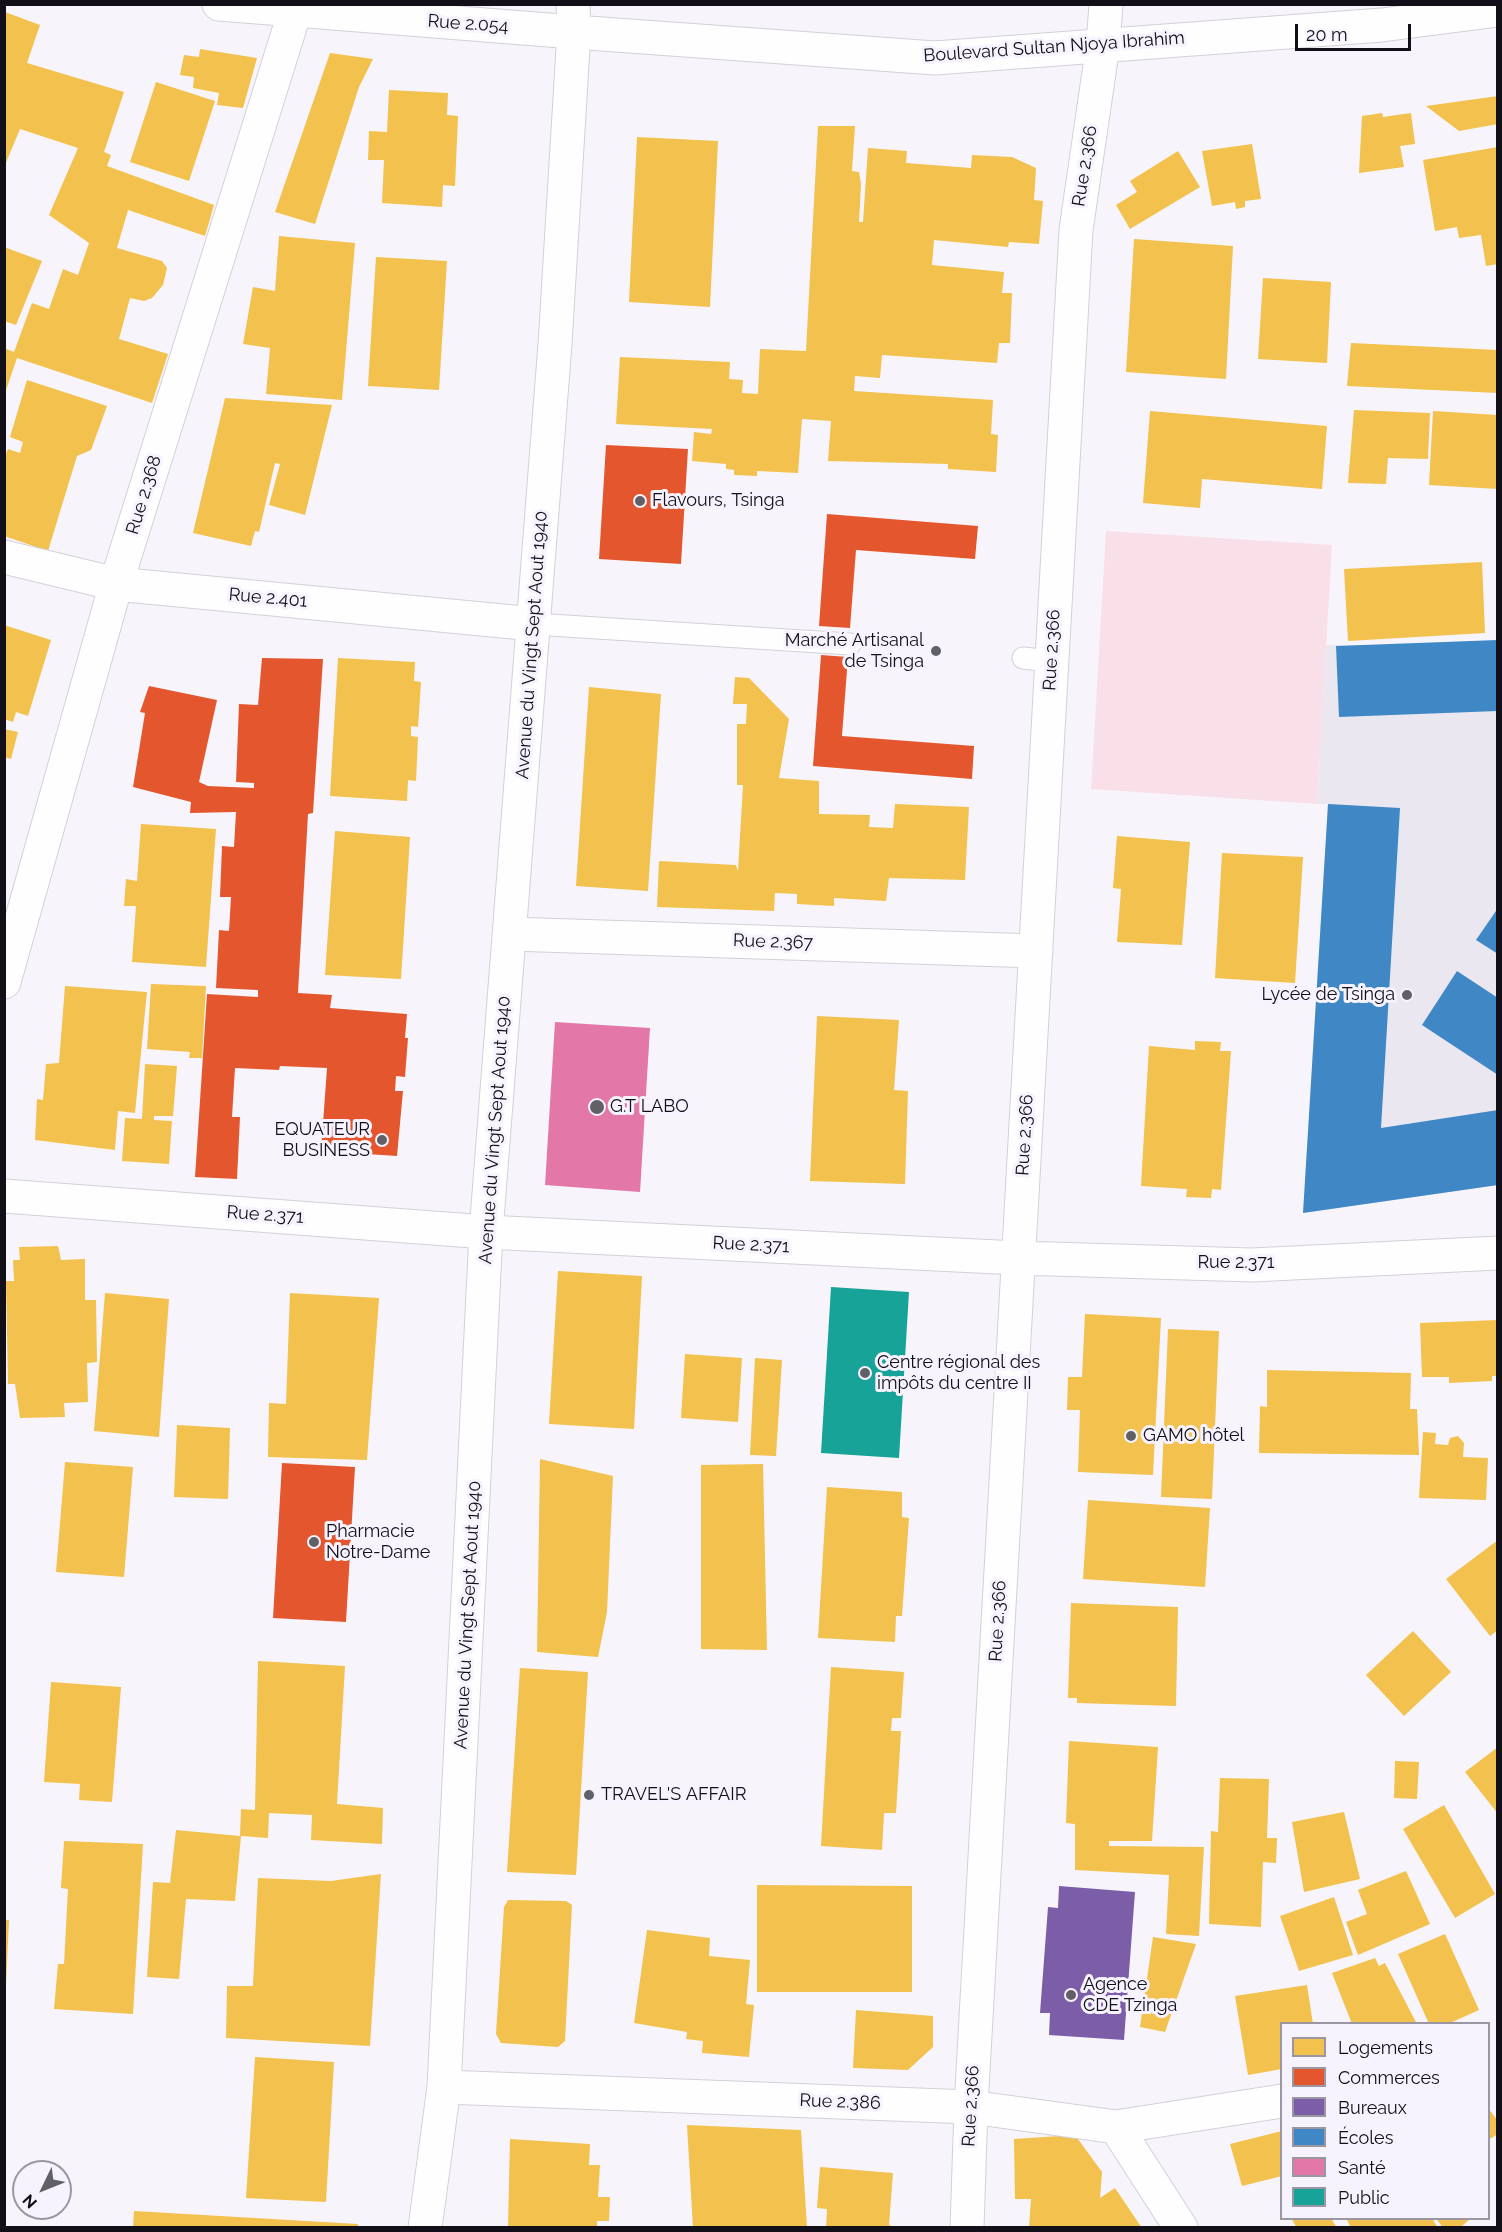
<!DOCTYPE html>
<html>
<head>
<meta charset="utf-8">
<style>
	body { margin:0 }
	#map { position:relative; width:1502px; height:2232px; overflow:hidden; background:#f7f5fb; font-family:Raleway,sans-serif }
	canvas { display:block }
	.frame { position:absolute; inset:0; border:6px solid #120f18; pointer-events:none }
	.legend { position:absolute; left:1280px; top:2022px; width:210px; height:198px; box-sizing:border-box; background:#f6f2fe; border:2px solid #9b97a2; margin:0; padding:8px 10px; list-style:none; font-size:18px; color:#120f18 }
	.legend li { display:flex; align-items:center; gap:12px; height:30px }
	.legend b { width:30px; border:2px solid #9b97a2 }
	.north { position:absolute; left:12px; top:2160px; width:60px; height:60px; box-sizing:border-box; background:#f6f2fe; border:2px solid #9b97a2; border-radius:50%; rotate:227deg; font-size:16px; font-weight:700; line-height:24px; text-align:center; color:#120f18 }
	.north::after { content:''; display:block; margin:auto; width:21px; height:27px; background:#626067; clip-path:polygon(50% 0,100% 100%,50% 72%,0 100%) }
	.scale { position:absolute; left:1295px; top:24px; width:116px; height:27px; box-sizing:border-box; border:3px solid #120f18; border-top:0; padding-left:8px; font-size:18px; line-height:21px; white-space:nowrap; color:#120f18; -webkit-text-stroke:4px #f6f2fe; paint-order:stroke }
</style>
</head>
<body>
<div id="map">
<canvas width="1502" height="2232"></canvas>
<div class="frame"></div>
<ul class="legend">
<li><b style="height:16px;background:#f2c14e"></b>Logements</li>
<li><b style="height:16px;background:#e4572e"></b>Commerces</li>
<li><b style="height:16px;background:#7b5ea7"></b>Bureaux</li>
<li><b style="height:16px;background:#3f88c5"></b>Écoles</li>
<li><b style="height:16px;background:#e377a8"></b>Santé</li>
<li><b style="height:16px;background:#17a398"></b>Public</li>
</ul>
<div class="north">N</div>
<div class="scale">20 m</div>
</div>
<script>
const ctx = document.querySelector('canvas').getContext('2d');
ctx.lineJoin = 'round';
function fill(path, color) { ctx.fillStyle = color; ctx.fill(path, 'evenodd'); }
const shape = rows => new Path2D(rows.map(r => 'M' + r).join(''));
function stroke(path, color, width, dash) { ctx.strokeStyle = color; ctx.lineWidth = width; ctx.lineCap = dash ? 'butt' : 'round'; ctx.setLineDash(dash || []); ctx.stroke(path); }
function label(font, color, halo, rows, align = 'center') {
  ctx.font = font + ' Raleway,sans-serif'; ctx.lineWidth = 6; ctx.setLineDash([]); ctx.textBaseline = 'middle'; ctx.strokeStyle = halo; ctx.fillStyle = color; for (const [text, x, y, turn = 0] of rows) {
    ctx.save(); ctx.translate(x, y); ctx.rotate((+turn || 0) * Math.PI / 180); ctx.textAlign = isNaN(turn) ? turn : align; if (halo) ctx.strokeText(text, 0, 0); ctx.fillText(text, 0, 0); ctx.restore();
  }
}
fill(shape([
	[1497,640,1497,1185,1303,1213,1328,804,1317,804,1326,645,1407,645]
]), '#eae7f1');
fill(shape([
	[1106,531,1332,545,1317,804,1091,789]
]), '#f9e0e8');
fill(shape([
	[5,12,40,25,27,63,124,92,104,152,111,155,107,166,214,205,205,236,128,210,117,248,162,261,167,268,163,285,152,298,144,301,130,298,119,339,168,354,152,403,17,358,4,396,4,348,14,352,32,303,49,309,63,269,78,275,89,243,49,215,78,148,20,129,5,165],
	[200,49,257,58,243,108,217,105,219,93,193,88,194,77,180,75,184,55,199,57],
	[330,53,373,59,359,87,315,224,275,212],
	[156,82,215,101,189,181,130,162],
	[389,90,448,93,447,115,458,116,455,186,443,185,442,207,382,203,384,160,368,160,369,131,387,132],
	[1498,96,1498,124,1459,131,1426,106],
	[1382,113,1383,117,1411,113,1415,144,1400,146,1404,167,1359,173,1362,116],
	[818,126,855,126,852,171,859,172,861,184,859,222,863,222,868,148,907,151,906,163,971,168,972,155,1012,157,1036,168,1034,200,1043,201,1039,244,1009,242,1008,247,934,240,932,265,1004,272,1002,293,1012,293,1010,343,999,343,997,363,882,355,880,378,855,376,854,391,993,400,991,434,998,435,996,472,948,469,948,464,828,461,831,421,802,419,798,473,757,471,757,476,734,475,734,470,726,469,726,464,692,461,694,432,711,434,712,429,616,424,620,357,730,362,729,379,743,380,742,393,758,394,760,349,806,351],
	[637,137,718,141,710,307,629,302],
	[1252,144,1261,199,1245,201,1245,207,1236,209,1235,202,1212,206,1202,151],
	[1498,147,1498,264,1486,266,1481,235,1459,238,1457,227,1435,231,1423,160],
	[1178,151,1200,187,1130,229,1116,205,1137,192,1130,181],
	[279,236,355,243,342,400,266,394,270,348,243,344,253,287,275,291],
	[1134,239,1233,246,1226,379,1126,372],
	[4,247,42,261,16,325,4,321],
	[376,257,447,261,439,390,368,386],
	[1263,278,1331,282,1327,363,1258,359],
	[1351,343,1498,350,1498,393,1347,386],
	[27,380,107,406,91,450,77,456,48,551,4,536,4,459,8,449,20,453,23,442,10,437],
	[225,398,332,405,305,515,269,505,280,464,275,463,259,532,255,531,251,546,193,533],
	[1354,410,1430,413,1428,459,1388,458,1386,484,1348,483],
	[1150,411,1327,426,1322,489,1202,479,1200,508,1143,503],
	[1433,411,1498,415,1498,489,1429,485],
	[1482,562,1485,633,1348,641,1344,569],
	[4,625,51,640,28,716,16,712,13,722,4,719],
	[338,658,415,662,414,681,421,682,418,727,411,726,411,736,418,737,416,781,408,780,407,801,330,796],
	[735,677,749,678,789,719,779,778,819,781,819,814,870,815,869,827,893,828,895,804,969,807,965,880,889,878,886,901,834,898,834,906,797,904,797,894,775,893,774,911,657,907,659,861,736,865,738,871,743,785,737,785,737,724,746,724,747,704,733,704],
	[589,687,661,694,648,891,576,886],
	[4,729,18,732,11,759,4,757],
	[141,824,216,829,206,967,132,962,136,906,124,906,126,879,137,881],
	[335,831,410,837,401,979,325,975],
	[1117,836,1190,842,1182,945,1117,942,1121,889,1113,888],
	[1222,853,1303,857,1295,983,1215,978],
	[151,984,206,986,202,1058,189,1058,190,1052,147,1049],
	[65,986,147,992,135,1113,118,1111,115,1150,35,1140,37,1099,43,1100,46,1064,59,1063],
	[817,1016,899,1020,894,1090,908,1091,905,1184,810,1181],
	[1195,1041,1221,1042,1220,1051,1231,1051,1221,1190,1212,1189,1211,1198,1186,1197,1187,1189,1141,1186,1149,1046,1195,1050],
	[145,1064,177,1066,173,1116,154,1116,154,1120,172,1121,169,1164,122,1161,125,1118,142,1119],
	[58,1246,61,1260,85,1259,85,1300,96,1300,97,1362,87,1363,88,1402,64,1403,65,1417,20,1418,15,1384,8,1384,6,1281,14,1281,13,1260,20,1260,19,1247],
	[558,1271,642,1276,634,1429,549,1424],
	[105,1293,169,1299,159,1437,94,1431],
	[290,1293,379,1298,367,1460,268,1457,269,1403,286,1404],
	[1085,1314,1161,1318,1153,1475,1078,1472,1080,1410,1067,1410,1068,1377,1082,1377],
	[1498,1320,1498,1376,1492,1376,1492,1381,1449,1383,1449,1377,1422,1377,1420,1323],
	[1168,1329,1219,1331,1212,1499,1161,1497],
	[685,1354,742,1358,738,1422,681,1418],
	[755,1358,782,1360,776,1456,750,1455],
	[1267,1370,1411,1373,1410,1409,1417,1409,1419,1455,1259,1453,1260,1406,1267,1407],
	[177,1425,230,1428,228,1499,174,1497],
	[1423,1432,1436,1433,1435,1444,1448,1445,1450,1438,1458,1436,1464,1443,1463,1457,1488,1458,1486,1500,1419,1498],
	[540,1459,613,1476,607,1612,598,1657,537,1652],
	[65,1462,133,1467,124,1577,56,1572],
	[763,1464,767,1650,701,1649,701,1465],
	[827,1487,902,1492,902,1517,909,1518,902,1616,896,1616,895,1642,818,1638],
	[1088,1500,1210,1508,1205,1587,1083,1579],
	[1498,1540,1498,1630,1490,1636,1446,1579],
	[1071,1603,1178,1607,1176,1706,1077,1703,1077,1698,1068,1698],
	[1413,1631,1451,1672,1404,1716,1366,1675],
	[258,1661,345,1666,337,1804,383,1808,382,1844,311,1840,312,1815,269,1813,268,1838,241,1836,235,1901,186,1899,179,1979,147,1977,153,1882,170,1883,176,1830,240,1836,241,1809,255,1810],
	[831,1667,904,1672,901,1718,892,1718,891,1731,901,1731,896,1813,884,1813,882,1850,821,1846],
	[520,1668,588,1672,576,1875,507,1872],
	[51,1682,121,1687,112,1802,79,1800,80,1784,44,1782],
	[1069,1741,1158,1747,1152,1841,1109,1841,1109,1846,1204,1847,1199,1936,1166,1934,1169,1875,1075,1870,1075,1824,1066,1823],
	[1498,1747,1498,1814,1465,1772],
	[1395,1761,1419,1762,1417,1799,1394,1798],
	[1220,1778,1269,1779,1267,1838,1277,1838,1276,1863,1263,1862,1261,1927,1209,1924,1211,1831,1218,1832],
	[1444,1805,1495,1894,1455,1918,1403,1829],
	[1344,1812,1360,1879,1304,1892,1292,1822],
	[64,1841,143,1844,133,2014,54,2009,58,1964,64,1964,68,1889,61,1888],
	[1406,1871,1430,1924,1358,1955,1346,1922,1367,1914,1358,1890],
	[381,1874,370,2046,226,2038,227,1986,253,1986,258,1878,331,1881],
	[757,1885,912,1886,912,1992,757,1992],
	[1334,1897,1353,1955,1299,1971,1280,1916],
	[508,1900,566,1901,572,1905,565,2041,558,2047,501,2043,496,2034,504,1907],
	[4,1920,9,1920,6,1985,4,1985],
	[647,1930,710,1938,709,1956,750,1960,746,2004,754,2005,749,2057,702,2053,703,2041,686,2039,687,2032,634,2023],
	[1445,1934,1479,2010,1448,2024,1429,2024,1398,1954],
	[1153,1937,1196,1944,1165,2032,1140,2027],
	[1375,1958,1379,1966,1385,1963,1417,2024,1352,2024,1332,1973],
	[1307,1985,1313,2024,1282,2024,1282,2069,1248,2075,1235,1996],
	[856,2010,933,2016,933,2047,908,2070,853,2068],
	[255,2057,334,2062,326,2202,246,2198],
	[1488,2108,1498,2121,1498,2134,1488,2140],
	[687,2125,801,2130,807,2228,693,2228],
	[1282,2131,1282,2176,1242,2186,1230,2144],
	[1075,2135,1102,2172,1100,2198,1115,2188,1142,2228,1029,2228,1031,2199,1015,2199,1014,2139],
	[510,2139,590,2144,589,2165,600,2165,598,2197,610,2197,609,2221,597,2221,597,2228,508,2228],
	[820,2167,893,2173,889,2225,897,2228,826,2228,827,2209,817,2208],
	[134,2211,358,2224,358,2228,133,2228],
	[1291,2218,1331,2218,1337,2228,1297,2228],
	[1346,2218,1432,2218,1438,2228,1351,2228],
	[1436,2218,1471,2218,1460,2228,1443,2228]
]), '#f2c14e');
fill(shape([
	[606,445,688,449,681,564,599,559],
	[827,514,978,526,975,559,856,550,850,628,819,626],
	[821,655,848,657,842,736,974,746,972,779,813,766],
	[262,658,323,659,313,813,308,814,298,993,332,995,330,1008,407,1014,405,1038,408,1038,405,1077,396,1076,395,1091,403,1091,397,1156,321,1151,327,1068,280,1066,279,1070,235,1068,232,1117,240,1117,237,1179,195,1177,207,994,258,997,258,990,216,988,219,930,229,931,231,897,220,897,222,846,234,847,236,812,190,813,191,802,133,787,145,713,140,712,149,686,217,700,199,782,208,786,254,788,254,783,236,782,239,704,258,705],
	[282,1463,355,1467,346,1622,273,1618]
]), '#e4572e');
fill(shape([
	[1059,1886,1135,1892,1124,2040,1049,2035,1050,2013,1040,2013,1048,1907,1058,1908]
]), '#7b5ea7');
fill(shape([
	[1498,640,1498,711,1339,717,1336,646],
	[1328,804,1400,808,1381,1128,1498,1110,1498,1185,1303,1213],
	[1498,908,1498,954,1476,940],
	[1457,971,1498,998,1498,1075,1422,1025]
]), '#3f88c5');
fill(shape([
	[555,1022,650,1028,640,1192,545,1185]
]), '#e377a8');
fill(shape([
	[831,1287,909,1292,899,1458,821,1453]
]), '#17a398');
const lane = shape([
	[534,624,850,644],
	[1023,658,1051,661]
]);
const street = shape([
	[219,4,574,32],
	[4,557,116,584,534,624],
	[510,934,1036,951],
	[4,982,116,584,295,11],
	[4,1196,486,1232,1018,1258,1252,1265,1498,1253],
	[444,2087,971,2107,1116,2127,1282,2101],
	[1116,2127,1181,2228],
	[967,2228,971,2107,1076,230,1103,45,1106,4]
]);
const secondary = shape([
	[574,32,935,58,1382,25,1498,10],
	[425,2228,444,2087,486,1232,555,344,574,32,573,4]
]);
stroke(lane, '#d3d0d8', 23);
stroke(street, '#d3d0d8', 35);
stroke(secondary, '#d3d0d8', 35);
stroke(lane, '#fefefe', 21);
stroke(street, '#fefefe', 33);
stroke(secondary, '#fefefe', 33);
for (const [x, y, r, color] of [
	[640,501,6,"#626067"],
	[936,651,6,"#626067"],
	[1407,995,6,"#626067"],
	[597,1107,8,"#626067"],
	[382,1140,6,"#626067"],
	[865,1373,6,"#626067"],
	[1131,1436,6,"#626067"],
	[314,1542,6,"#626067"],
	[589,1795,6,"#626067"],
	[1071,1995,6,"#626067"]
]) { const dot = new Path2D(); dot.arc(x, y, r, 0, 2 * Math.PI); ctx.fillStyle = color; ctx.fill(dot); stroke(dot, '#f6f2fe', 2); }
label('18px', '#120f18', '#f6f2fe', [
	["Rue 2.054",468,24,4],
	["Boulevard Sultan Njoya Ibrahim",1054,47,-4],
	["Rue 2.366",1085,166,-81],
	["Rue 2.368",144,495,-73],
	["Rue 2.401",268,598,5],
	["Avenue du Vingt Sept Aout 1940",532,645,-86],
	["Rue 2.366",1052,650,-87],
	["Rue 2.367",773,942,2],
	["Avenue du Vingt Sept Aout 1940",495,1130,-86],
	["Rue 2.366",1025,1135,-87],
	["Rue 2.371",265,1215,4],
	["Rue 2.371",751,1245,3],
	["Rue 2.371",1236,1263],
	["Avenue du Vingt Sept Aout 1940",468,1615,-87],
	["Rue 2.366",998,1621,-87],
	["Rue 2.386",840,2102,2],
	["Rue 2.366",971,2106,-87]
]);
label('18px', '#120f18', '#f6f2fe', [
	["Flavours, Tsinga",652,501],
	["Marché Artisanal",924,641,"right"],
	["de Tsinga",924,662,"right"],
	["Lycée de Tsinga",1395,995,"right"],
	["G.T LABO",610,1107],
	["EQUATEUR",370,1130,"right"],
	["BUSINESS",370,1151,"right"],
	["Centre régional des",877,1363],
	["impôts du centre II",877,1384],
	["GAMO hôtel",1143,1436],
	["Pharmacie",326,1532],
	["Notre-Dame",326,1553],
	["TRAVEL'S AFFAIR",601,1795],
	["Agence",1083,1985],
	["CDE Tzinga",1083,2006]
], 'left');
</script>
</body>
</html>
